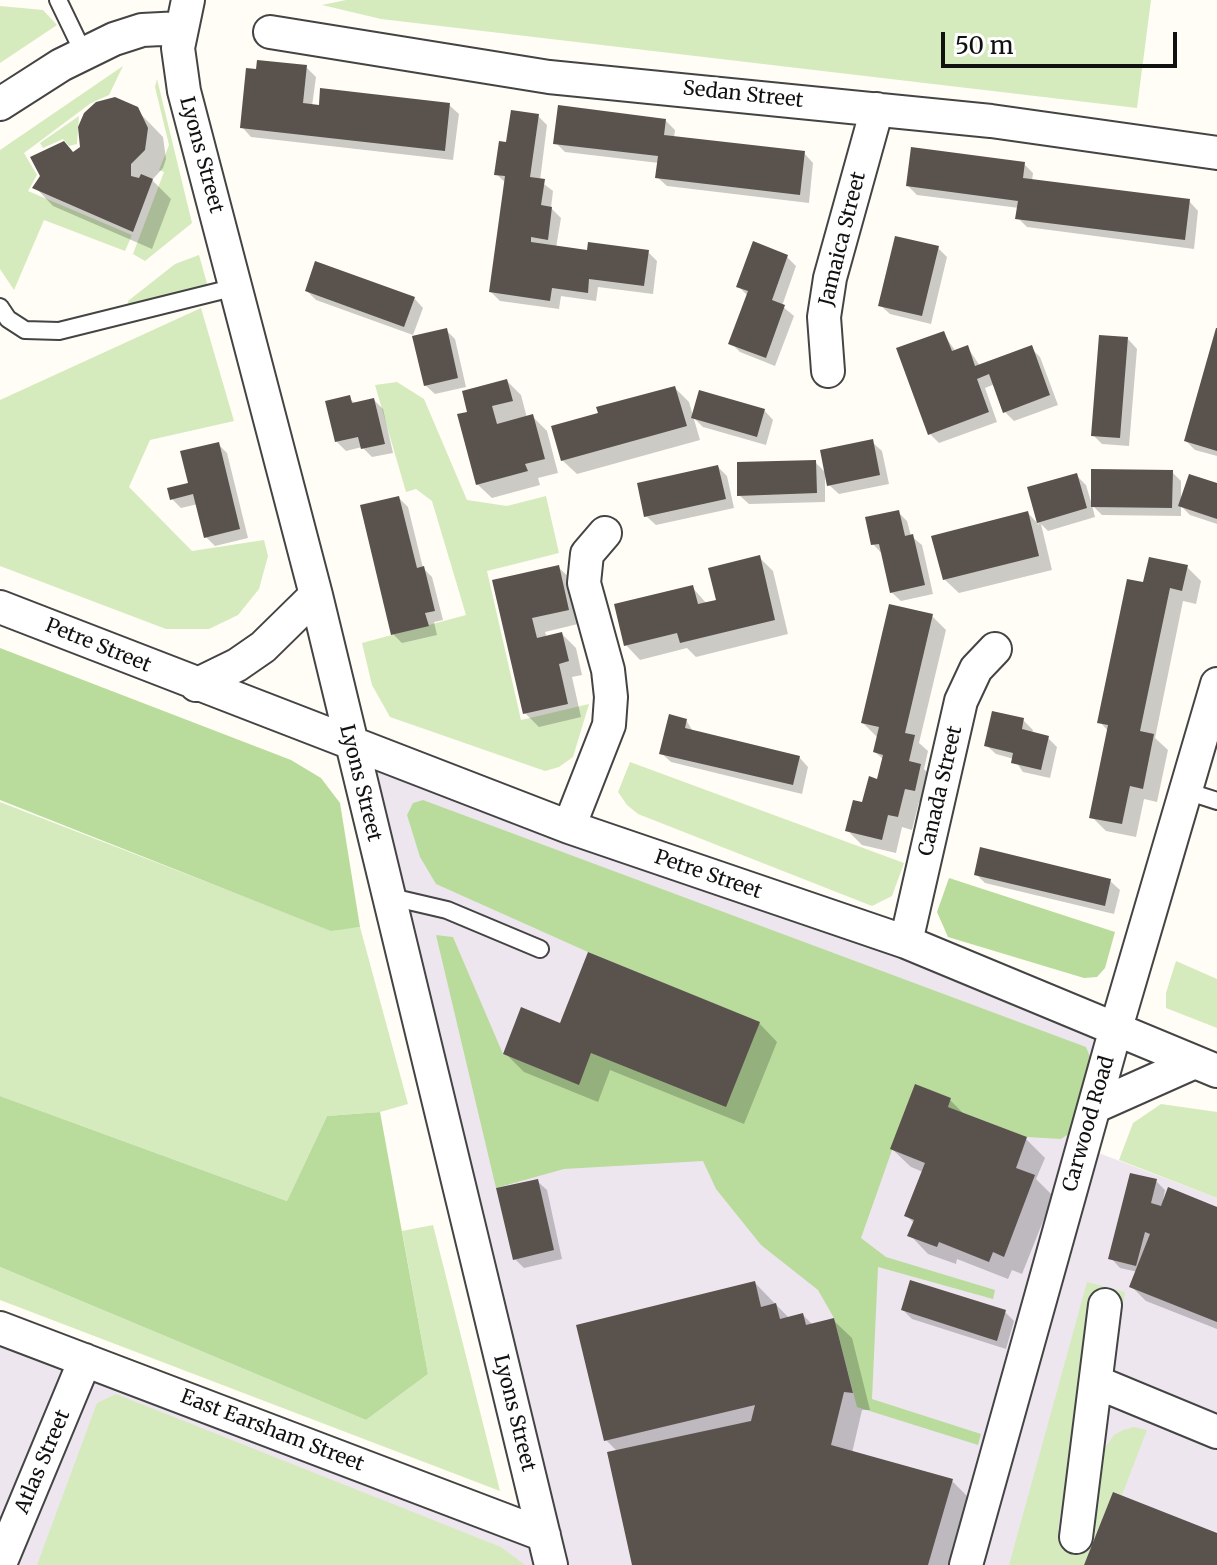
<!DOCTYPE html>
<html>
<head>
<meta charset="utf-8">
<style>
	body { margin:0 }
	#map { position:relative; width:1217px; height:1565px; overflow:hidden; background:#fffdf5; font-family:Merriweather,serif }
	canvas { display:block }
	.scale { position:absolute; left:941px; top:32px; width:236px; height:36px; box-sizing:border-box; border:4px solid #111; border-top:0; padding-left:10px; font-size:24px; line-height:28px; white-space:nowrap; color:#111; -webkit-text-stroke:6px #fff; paint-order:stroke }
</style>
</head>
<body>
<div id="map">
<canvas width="1217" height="1565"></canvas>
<div class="scale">50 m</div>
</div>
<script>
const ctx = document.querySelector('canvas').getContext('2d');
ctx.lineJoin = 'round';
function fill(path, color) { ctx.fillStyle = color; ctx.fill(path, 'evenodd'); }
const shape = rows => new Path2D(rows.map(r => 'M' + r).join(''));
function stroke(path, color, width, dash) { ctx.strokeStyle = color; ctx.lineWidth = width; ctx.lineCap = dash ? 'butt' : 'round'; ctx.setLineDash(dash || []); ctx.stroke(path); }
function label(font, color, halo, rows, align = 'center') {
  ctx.font = font + ' Merriweather,serif'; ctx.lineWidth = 8; ctx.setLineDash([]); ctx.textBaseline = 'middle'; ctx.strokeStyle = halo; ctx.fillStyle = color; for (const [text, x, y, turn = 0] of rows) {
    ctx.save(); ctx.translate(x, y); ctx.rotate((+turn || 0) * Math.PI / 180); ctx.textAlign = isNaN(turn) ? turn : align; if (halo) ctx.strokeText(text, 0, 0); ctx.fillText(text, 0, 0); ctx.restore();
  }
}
fill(shape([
	[353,750,1125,1030,1083,1147,1217,1198,1217,1565,0,1565,0,1331,531,1533]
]), '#eee6ef');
fill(shape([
	[346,0,1151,0,1137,108,381,19,322,5],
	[0,6,43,10,57,25,0,63],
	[123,66,109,95,91,103,24,153,37,175,28,191,132,235,125,251,44,220,14,290,0,269,0,150],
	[157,79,192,223,145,261,133,254,164,172,159,170,169,145,155,87],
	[79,116,77,144,69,146,63,139,43,148,40,143],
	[199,255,208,287,129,308,128,301,175,264],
	[201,308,234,421,150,440,129,487,192,551,264,540,268,556,259,589,238,615,209,629,166,629,0,566,0,400],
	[397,382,424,399,467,500,507,506,546,496,559,553,487,571,521,720,589,704,573,757,559,767,545,771,390,717,372,685,362,643,466,615,432,501,416,489,406,492,375,385],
	[630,762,904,863,892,896,872,906,638,814,627,805,618,792],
	[0,802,331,930,360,927,408,1104,380,1112,327,1116,287,1201,0,1096],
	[1176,961,1217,979,1217,1028,1166,1008,1166,993],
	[1161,1104,1217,1112,1217,1198,1119,1160,1133,1123],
	[433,1225,500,1491,0,1300,0,1267,366,1420,428,1374,402,1231],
	[1087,1282,1125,1292,1124,1301,1095,1301,1058,1530,1090,1538,1102,1452,1114,1435,1123,1430,1134,1427,1147,1430,1122,1495,1113,1492,1084,1565,1009,1565],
	[116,1394,501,1547,525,1565,37,1565,97,1403]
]), '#d5ebbd');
fill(shape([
	[0,648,291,760,321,778,340,803,360,927,331,931,0,800],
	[423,800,1086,1047,1093,1064,1076,1129,1061,1139,1027,1137,948,1107,951,1098,915,1085,861,1238,886,1257,995,1290,993,1299,878,1267,872,1399,981,1434,978,1445,857,1407,834,1318,818,1290,761,1245,716,1189,703,1161,564,1169,496,1188,436,935,453,937,503,1054,578,1084,591,1053,759,1022,588,952,436,884,420,857,407,815,413,803],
	[949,878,1115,932,1105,968,1097,977,1084,978,948,937,937,912],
	[0,1096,287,1201,327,1116,380,1112,428,1374,366,1420,0,1267]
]), '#b9dc9c');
fill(shape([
	[306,67,316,77,312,106,449,105,459,114,453,160,251,137,242,127],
	[131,104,163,137,166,159,163,168,152,180,171,199,152,249,53,206,35,187],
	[538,116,547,125,540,181,553,191,551,208,561,218,556,248,589,252,648,252,657,261,653,294,598,287,596,301,561,296,559,309,500,301,491,292,506,183,496,174,508,145],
	[665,120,675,130,674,138,804,153,813,163,809,203,667,186,657,177,659,163,565,152,556,143],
	[1024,164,1033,173,1032,181,1189,201,1198,211,1194,249,1027,227,1018,218,1019,208,917,195,908,186],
	[938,248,947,257,931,324,890,314,880,305],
	[787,257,796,266,782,306,794,316,775,366,740,352,731,343,748,296,738,286],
	[307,291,414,298,423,308,413,335,316,300],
	[446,330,455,339,466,387,435,394,425,385],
	[1217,332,1217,456,1195,450,1186,441],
	[943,333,956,352,968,348,980,366,1031,348,1040,357,1058,405,1014,421,1005,412,995,384,985,388,997,422,939,443,930,434],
	[1128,339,1137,349,1129,446,1102,444,1093,435],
	[507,381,521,395,527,418,533,417,547,431,558,473,538,478,540,485,492,498,477,484,470,413],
	[675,388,689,402,700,440,577,474,562,460,600,414],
	[349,398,356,404,374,400,383,409,393,453,372,457,362,447,346,451,336,441],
	[764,410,773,420,766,445,703,427,694,418],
	[872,442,882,451,889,484,839,494,829,485],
	[218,444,227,453,248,538,215,546,206,537,198,504,181,508,172,499,190,485],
	[815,462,825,472,825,502,749,504,739,495],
	[718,467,727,476,734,508,656,525,646,516],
	[1172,472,1181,481,1181,501,1217,485,1217,524,1190,515,1181,506,1181,516,1102,515,1092,505,1095,517,1048,531,1041,524,1052,570,959,593,944,579,1028,513,1039,525,1029,489,1077,476,1086,485,1092,505],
	[399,498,408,507,423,568,432,577,443,620,434,622,437,635,402,643,393,634],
	[898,512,907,521,911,536,922,545,933,594,901,601,891,592,883,555,873,544],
	[759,557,773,571,788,634,696,657,687,648,640,660,626,645,692,587,707,604,718,602],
	[558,567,573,581,582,623,545,632,547,638,562,634,576,648,582,675,572,677,581,717,539,727,525,713,495,582],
	[1187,567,1201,581,1196,604,1183,601,1155,738,1168,750,1157,802,1144,799,1136,837,1106,831,1092,817,1109,732,1100,722,1145,585],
	[932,616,946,630,919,743,928,751,924,769,934,780,928,804,919,802,912,830,902,827,896,853,862,845,848,831,879,781,884,760,875,752,878,738,863,723],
	[686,720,694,733,799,757,808,767,802,794,671,762,661,753],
	[1023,720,1033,730,1032,734,1048,738,1057,747,1050,778,1023,772,1014,759,996,754,986,745],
	[976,874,1110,881,1120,890,1114,914,985,883],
	[759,1023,777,1042,744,1124,610,1070,598,1102,524,1072,505,1053,561,1026],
	[950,1100,966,1116,1026,1139,1045,1158,1036,1179,1053,1196,1022,1274,1012,1270,1008,1279,957,1259,956,1264,928,1254,910,1235,914,1223,907,1216,923,1172,911,1167,892,1149],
	[537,1181,547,1190,562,1259,524,1268,515,1259],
	[1156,1181,1165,1190,1163,1201,1217,1209,1217,1329,1146,1301,1132,1287,1138,1272,1120,1268,1111,1258],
	[755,1283,789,1318,803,1315,813,1325,833,1320,852,1338,870,1410,862,1410,852,1453,952,1481,971,1500,951,1565,634,1565,618,1452,606,1440],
	[903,1310,1005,1312,1014,1321,1006,1349,912,1319]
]), '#0003');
fill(shape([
	[257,60,307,65,303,103,319,105,320,88,450,103,445,151,240,128,246,68,256,69],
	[115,97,138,107,148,128,145,150,131,164,131,176,139,178,141,174,153,179,133,232,32,188,40,176,30,157,64,141,73,152,80,147,78,127,84,113,96,102],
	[558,105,666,119,664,135,805,151,800,195,655,178,658,156,553,144],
	[511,110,539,114,530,177,545,179,541,205,552,207,548,240,531,237,531,242,587,250,588,242,649,250,644,286,589,279,588,293,552,288,550,301,489,292,505,176,494,175,499,141,506,142],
	[911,147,1025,162,1023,178,1190,199,1185,240,1015,219,1018,201,906,186],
	[895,236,939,246,922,316,878,306],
	[753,241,788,255,772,300,785,305,766,358,728,344,748,291,736,287],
	[315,261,415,297,404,327,305,291],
	[447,328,458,378,424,386,412,336],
	[1216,328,1217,328,1217,451,1184,441],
	[944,331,952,351,968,345,975,366,1032,345,1050,395,1003,413,989,374,977,379,989,412,928,435,896,348],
	[1099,335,1128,337,1120,438,1091,436],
	[507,379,513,401,492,406,497,424,533,414,545,459,525,464,528,471,476,485,457,414,467,412,462,391],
	[675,386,687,426,561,461,551,426,598,413,596,407],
	[699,390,765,409,757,437,691,418],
	[350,395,352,403,374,398,385,444,361,449,358,437,335,442,325,401],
	[873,439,880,475,827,486,820,450],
	[219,442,240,529,204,538,193,494,170,500,167,488,188,483,180,451],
	[816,460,817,493,737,496,737,462],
	[718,465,726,499,644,517,637,483],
	[1091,469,1173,470,1172,508,1091,507],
	[1077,473,1087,508,1037,523,1027,487],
	[1189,474,1217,483,1217,519,1178,506],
	[399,496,417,568,424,566,435,611,425,613,429,626,391,635,360,505],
	[899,510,905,536,913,534,925,585,890,593,879,544,871,545,865,517],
	[1028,511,1039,556,943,580,931,536],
	[760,555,775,620,680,643,677,633,624,646,614,604,693,585,698,604,716,600,708,568],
	[1149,557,1188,565,1182,591,1170,588,1140,731,1154,734,1143,789,1130,786,1122,824,1089,818,1108,725,1097,723,1127,579,1143,582],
	[559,565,569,610,532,618,537,638,562,632,569,661,559,664,568,704,523,714,492,580],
	[889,604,933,614,905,733,915,735,909,761,921,764,915,791,905,789,898,817,888,815,882,840,845,831,853,800,862,802,869,776,877,779,883,755,873,752,879,727,861,723],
	[992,711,1024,718,1022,729,1049,736,1041,770,1011,763,1013,753,984,746],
	[669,714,687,719,685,728,800,756,793,785,659,754],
	[980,847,1111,879,1105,906,974,875],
	[588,952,760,1022,726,1107,591,1053,579,1085,503,1054,521,1007,560,1023],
	[915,1084,951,1098,948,1107,1027,1137,1016,1168,1035,1175,1004,1257,993,1252,989,1262,939,1242,937,1247,907,1236,914,1220,904,1216,925,1163,890,1149],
	[1130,1173,1157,1179,1151,1203,1161,1206,1168,1187,1217,1207,1217,1322,1129,1287,1150,1234,1145,1232,1136,1266,1108,1259],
	[538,1179,554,1250,513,1260,496,1188],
	[910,1280,1006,1310,997,1341,901,1310],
	[755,1281,761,1307,776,1303,780,1319,803,1313,806,1325,834,1318,853,1393,844,1392,831,1445,953,1479,928,1565,632,1565,607,1452,751,1421,755,1405,604,1441,576,1325],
	[1113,1492,1217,1533,1217,1565,1084,1565]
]), '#5a524d');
const service = shape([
	[58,0,84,54],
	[0,307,8,319,25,330,59,331,236,287],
	[1186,791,1217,801],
	[387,896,447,910,540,949]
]);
const minor = shape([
	[188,0,178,48,184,91,316,595,551,1565],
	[270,32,549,77,991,121,1217,153],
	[0,104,61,65,114,39,142,30,181,28],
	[828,371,824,317,830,278,877,109],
	[0,607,569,827,906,942,1217,1071],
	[196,685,237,665,263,647,316,595],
	[569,827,609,725,611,697,608,670,584,583,587,554,605,533],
	[906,942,961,701,976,669,995,649],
	[1094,1107,1195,1062],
	[0,1328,544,1535],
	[1096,1382,1217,1432],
	[1076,1537,1105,1305],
	[0,1564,85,1360],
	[966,1565,1116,1028,1217,684]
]);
stroke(service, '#444', 20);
stroke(minor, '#444', 36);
stroke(service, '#fff', 16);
stroke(minor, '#fff', 32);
label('20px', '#111', '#fff', [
	["Sedan Street",743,95,6],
	["Lyons Street",201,155,75],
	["Jamaica Street",843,239,-76],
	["Petre Street",98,646,22],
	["Lyons Street",360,783,76],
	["Canada Street",941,791,-77],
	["Petre Street",708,875,19],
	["Carwood Road",1089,1124,-74],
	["Lyons Street",514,1413,76],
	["East Earsham Street",272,1431,21],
	["Atlas Street",43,1462,-67]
]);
</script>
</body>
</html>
